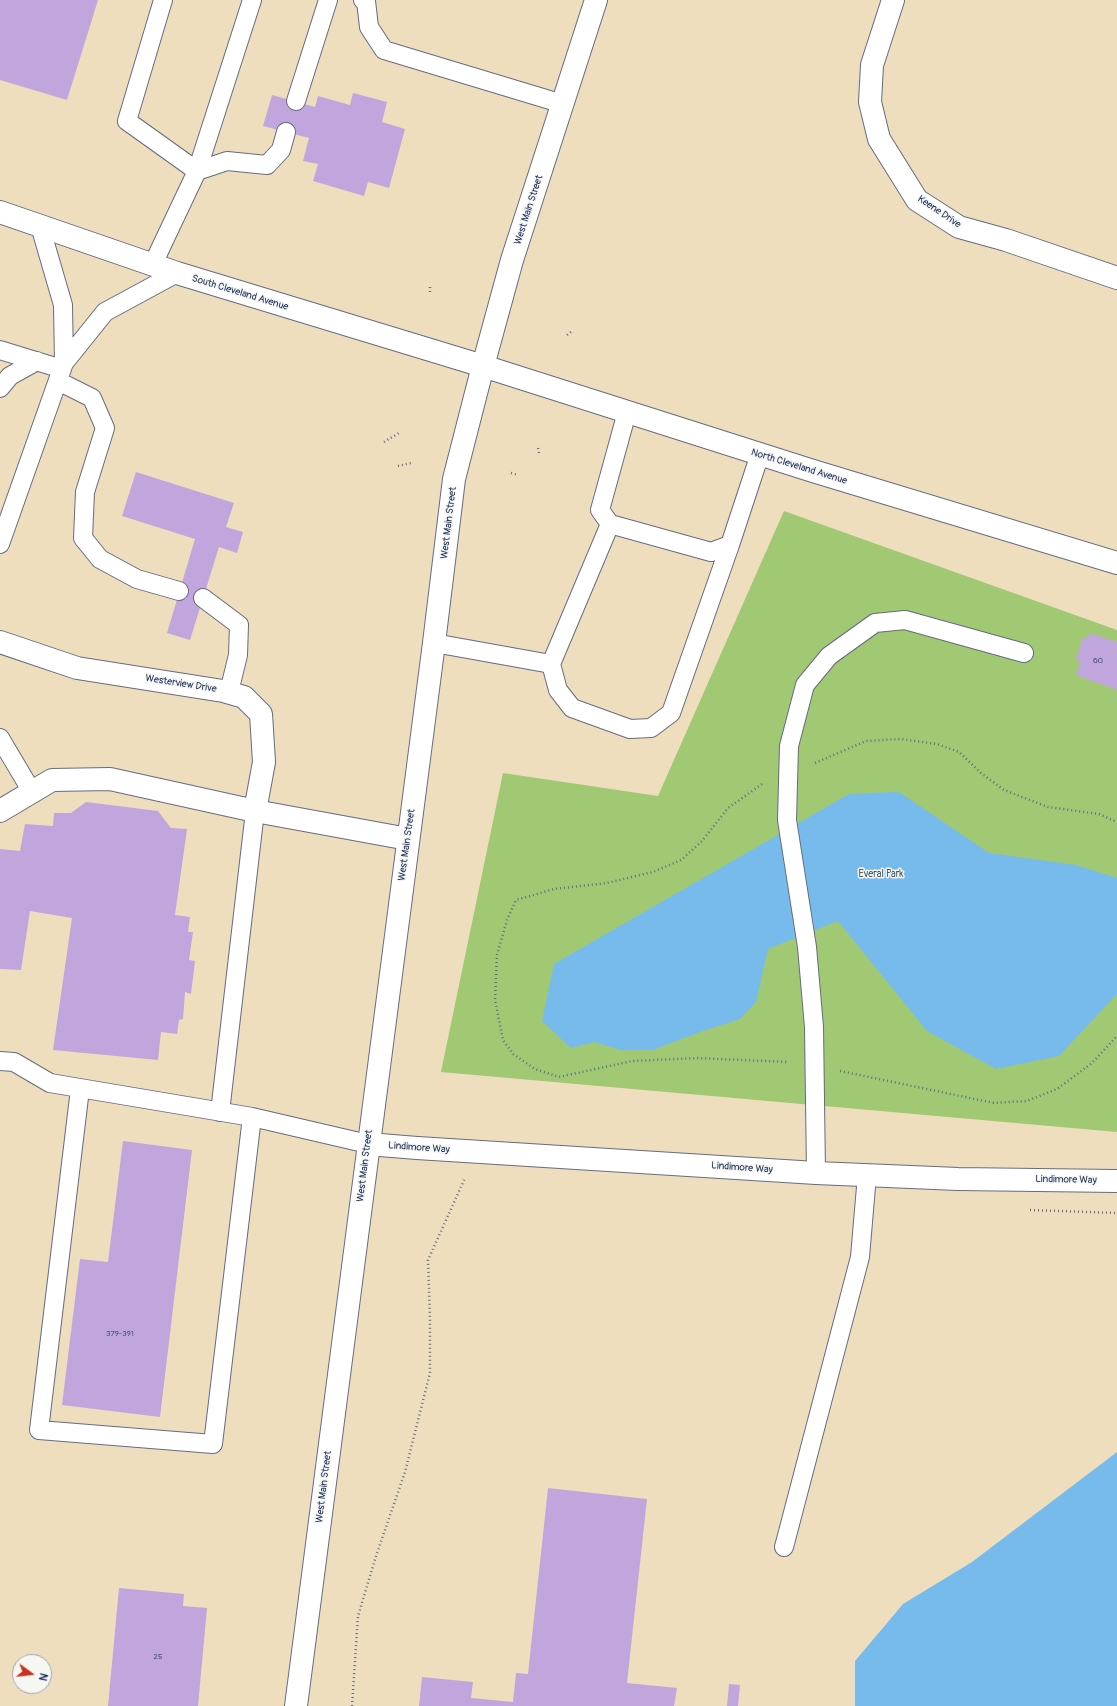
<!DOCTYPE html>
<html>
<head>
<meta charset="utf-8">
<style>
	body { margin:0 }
	#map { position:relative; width:1117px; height:1706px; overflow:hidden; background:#eedebe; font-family:Pangolin,sans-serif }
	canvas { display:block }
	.north { position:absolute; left:12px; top:1654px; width:40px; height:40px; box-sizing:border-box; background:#f6f6f2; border:1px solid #9ea6b7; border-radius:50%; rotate:105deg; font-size:11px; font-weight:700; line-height:16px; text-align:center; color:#1b2f5e }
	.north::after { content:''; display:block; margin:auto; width:14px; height:18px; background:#c8321e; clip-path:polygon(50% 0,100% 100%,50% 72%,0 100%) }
</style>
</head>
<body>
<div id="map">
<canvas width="1117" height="1706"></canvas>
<div class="north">N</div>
</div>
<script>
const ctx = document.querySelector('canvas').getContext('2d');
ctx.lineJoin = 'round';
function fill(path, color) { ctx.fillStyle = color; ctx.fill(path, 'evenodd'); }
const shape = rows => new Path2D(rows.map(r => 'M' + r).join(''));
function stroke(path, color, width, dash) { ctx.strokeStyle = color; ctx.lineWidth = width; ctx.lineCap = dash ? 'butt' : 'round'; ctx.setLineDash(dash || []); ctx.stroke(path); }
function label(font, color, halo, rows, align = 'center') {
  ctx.font = font + ' Pangolin,sans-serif'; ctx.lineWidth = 3; ctx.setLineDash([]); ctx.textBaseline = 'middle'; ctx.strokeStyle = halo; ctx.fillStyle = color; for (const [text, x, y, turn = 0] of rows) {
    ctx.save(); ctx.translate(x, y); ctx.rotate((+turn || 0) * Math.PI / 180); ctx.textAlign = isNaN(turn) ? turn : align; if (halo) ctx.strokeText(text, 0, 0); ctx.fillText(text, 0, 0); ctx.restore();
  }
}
fill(shape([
	[784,511,1117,630,1117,1132,441,1072,503,773,658,796]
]), '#a1c873');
fill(shape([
	[899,792,989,853,1076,865,1117,878,1117,994,1059,1056,996,1069,927,1031,838,921,768,949,756,1002,740,1019,700,1032,653,1050,621,1050,594,1042,571,1048,542,1021,554,964,849,794],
	[1117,1452,1117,1706,855,1706,855,1661,903,1604,972,1562]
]), '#77bbed');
fill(shape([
	[0,0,98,0,67,100,0,80],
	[353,93,387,102,382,122,405,129,389,188,368,182,364,196,313,181,318,164,303,161,309,138,263,126,272,95,315,107,318,96,350,105],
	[136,472,234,503,226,527,243,532,237,553,219,547,190,640,167,633,195,539,122,516],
	[1090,633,1117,642,1117,690,1076,675,1081,662,1076,660,1083,637,1088,638],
	[86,802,158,811,171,828,187,829,175,915,190,917,188,932,193,932,189,960,195,961,191,994,185,992,183,1019,179,1020,177,1034,161,1032,158,1060,53,1050,72,918,30,911,21,970,0,969,0,849,20,851,25,824,53,826,54,813,71,813],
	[123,1141,192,1150,160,1417,62,1405,80,1259,108,1262],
	[548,1488,647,1499,627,1683,677,1688,674,1706,419,1706,422,1677,473,1682,471,1698,513,1702,516,1673,528,1674],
	[119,1588,184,1594,183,1606,207,1608,198,1706,108,1706],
	[729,1684,740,1685,738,1706,727,1706]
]), '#c0a6dd');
const service = shape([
	[163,0,127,121,197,171,252,0],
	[363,0,366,1,369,27,384,50,563,104],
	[296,101,328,0],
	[40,226,63,305,64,363],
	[153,264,197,171,227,161,267,165,281,150,286,132],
	[0,350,62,369],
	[58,381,92,398,105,428,85,492,83,538,100,559,137,579,179,591],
	[0,388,10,376,37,361],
	[627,412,600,510,610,524,711,552,730,545,760,454],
	[0,544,64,363,105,312,177,273],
	[203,598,239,625,238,655,229,692],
	[434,643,551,664,610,524],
	[551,664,558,690,572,708,630,729,651,728,671,713,730,545],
	[0,738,32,792],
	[0,1061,14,1062,50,1083,252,1117,368,1144],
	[80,1089,39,1430,213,1444,252,1117],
	[220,1112,255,811],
	[816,1173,814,1027,807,947,787,820,789,746,805,685,829,656,875,623,905,620,1024,653],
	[784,1547,860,1257,867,1175]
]);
const minor = shape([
	[893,0,872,65,870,102,879,139,917,200,959,227,1006,240,1117,278],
	[0,642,77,668,223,691,244,697,261,714,264,762,255,811],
	[0,811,52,780,110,779,255,811,408,839],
	[368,1144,417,1148,816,1173,958,1179,1117,1181]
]);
const secondary = shape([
	[0,212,177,273,483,366,813,471,1117,563],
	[296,1706,434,643,454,479,483,366,512,260,596,0]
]);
stroke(service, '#656c80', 20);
stroke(minor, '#656c80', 24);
stroke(secondary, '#656c80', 24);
stroke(shape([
	[430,287,430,294],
	[567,335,572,331],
	[384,442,399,433],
	[538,448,539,453],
	[398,466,411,463],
	[511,473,518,475],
	[815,763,866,741,901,739,937,744,959,752,981,773,1004,790,1048,807,1099,814,1117,822],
	[762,784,728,808,702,841,681,860,653,872,607,883,554,889,516,900,507,920,497,955,495,1000,503,1040,513,1054,535,1069,559,1077,632,1061,697,1058,788,1062],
	[840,1071,994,1103,1027,1101,1057,1089,1092,1063,1117,1036],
	[1030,1210,1117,1213],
	[352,1706,358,1616,376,1556,405,1472,430,1373,430,1318,428,1260,465,1178]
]), '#656c80', 2.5, [1, 3]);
stroke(service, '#fff', 18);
stroke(minor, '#fff', 22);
stroke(secondary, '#fff', 22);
label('8px', '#444d7e', null, [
	["60",1098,661],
	["379-391",120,1334],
	["25",158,1657]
]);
label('10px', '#1b2f5e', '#f6f6f2', [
	["West Main Street",529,210,-72],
	["Keene Drive",939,212,34],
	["South Cleveland Avenue",240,293,17],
	["North Cleveland Avenue",799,467,17],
	["West Main Street",449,523,-83],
	["Westerview Drive",181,684,9],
	["West Main Street",407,845,-82],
	["Lindimore Way",419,1148,4],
	["West Main Street",365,1166,-83],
	["Lindimore Way",742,1168,4],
	["Lindimore Way",1066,1180,1],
	["West Main Street",324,1487,-83]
]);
label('10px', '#3c5563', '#f6f6f2', [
	["Everal Park",881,874]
]);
</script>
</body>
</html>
